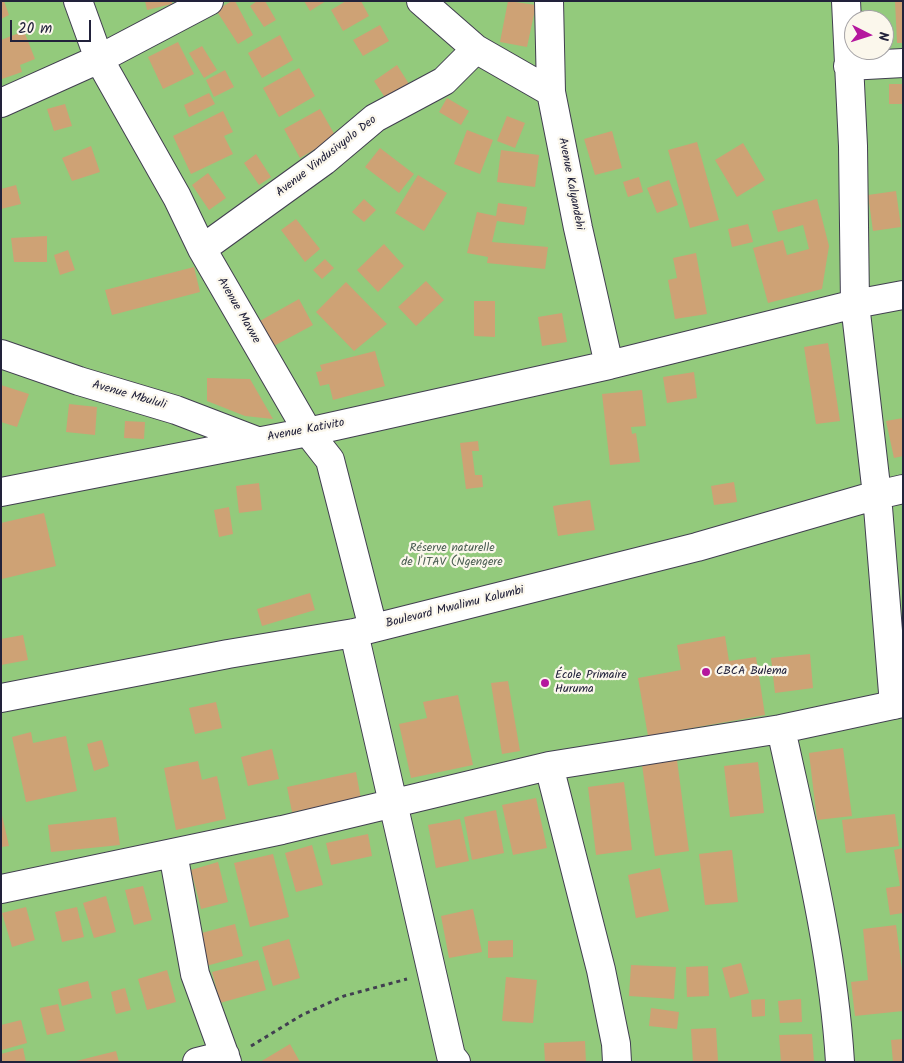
<!DOCTYPE html>
<meta charset="utf-8">
<style>
body{margin:0}
#map{position:relative;width:904px;height:1063px;overflow:hidden;background:#f2e3c7;font-family:Kalam,sans-serif}
canvas{display:block}
.frame{position:absolute;inset:0;border:2px solid #22223b;pointer-events:none}
.north{position:absolute;left:844px;top:10px;width:50px;height:50px;box-sizing:border-box;background:#fbf7ec;border:1px solid #a4a2a5;border-radius:50%;rotate:95deg;font-size:14px;font-weight:700;line-height:20px;text-align:center;color:#22223b}
.north::after{content:'';display:block;margin:auto;width:18px;height:22px;background:#b5179e;clip-path:polygon(50% 0,100% 100%,50% 72%,0 100%)}
.scale{position:absolute;left:10px;top:20px;width:81px;height:22px;box-sizing:border-box;border:2px solid #22223b;border-top:0;padding-left:6px;font-size:15px;line-height:18px;white-space:nowrap;color:#22223b;-webkit-text-stroke:4px #fbf7ec;paint-order:stroke}
</style>
<div id="map">
<canvas width="904" height="1063"></canvas>
<div class="frame"></div>
<div class="north">N</div>
<div class="scale">20 m</div>
</div>
<script>
const ctx = document.querySelector('canvas').getContext('2d');
ctx.lineJoin = 'round';
function paint(path, color) { ctx.fillStyle = color; ctx.fill(path, 'evenodd'); }
function stroke(path, color, width, dash) { ctx.strokeStyle = color; ctx.lineWidth = width; ctx.lineCap = dash ? 'butt' : 'round'; ctx.setLineDash(dash || []); ctx.stroke(path); }
function label(font, color, halo, rows, align = 'center') {
  ctx.font = font + ' Kalam,sans-serif'; ctx.lineWidth = 4.5; ctx.setLineDash([]); ctx.textBaseline = 'middle'; ctx.strokeStyle = halo; ctx.fillStyle = color; for (const [text, x, y, turn = 0] of rows) {
    ctx.save(); ctx.translate(x, y); ctx.rotate((+turn || 0) * Math.PI / 180); ctx.textAlign = isNaN(turn) ? turn : align; if (halo) ctx.strokeText(text, 0, 0); ctx.fillText(text, 0, 0); ctx.restore();
  }
}
const green = new Path2D(`
 M1,1H903V1062H1ZM854,20H884V50H854Z`);
const building = new Path2D(`
 M1,1H4L9,15L1,19Z
 M145,1H172V4L147,10Z
 M232,1H235L253,35L238,44L216,10Z
 M257,1H265L276,20L264,27L250,6Z
 M304,1H326L310,11Z
 M346,1H361L369,16L343,31L331,10Z
 M508,1L536,5L527,47L500,42Z
 M895,1H903V43H897Z
 M380,25L389,41L363,56L353,40Z
 M24,31L35,59L20,65L22,72L2,79L1,40Z
 M280,35L293,60L262,78L248,53Z
 M178,42L194,74L163,89L148,57Z
 M202,46L217,70L204,78L189,53Z
 M397,65L409,84L386,99L374,81Z
 M299,68L315,96L279,117L263,88Z
 M225,70L234,87L214,97L206,80Z
 M889,84H903V104H889Z
 M209,93L215,104L189,117L184,105Z
 M447,98L469,111L461,125L439,112Z
 M65,104L72,126L54,131L47,109Z
 M320,109L336,137L300,158L284,129Z
 M223,111L233,132L224,136L233,154L191,174L173,136Z
 M507,116L525,123L515,148L497,141Z
 M467,130L493,140L480,174L454,164Z
 M612,131L622,168L595,175L584,139Z
 M697,142L719,220L690,228L668,150Z
 M743,143L765,180L737,197L715,160Z
 M91,146L100,172L72,181L62,158Z
 M380,148L414,174L399,193L365,167Z
 M501,150L539,155L535,187L497,182Z
 M256,154L271,177L259,185L244,163Z
 M208,173L226,198L209,210L192,185Z
 M418,175L447,193L424,231L395,213Z
 M639,177L643,192L628,197L623,182Z
 M669,180L678,205L657,213L647,188Z
 M16,185L21,204L1,209V189Z
 M896,191L901,227L873,231L868,195Z
 M364,199L376,210L364,222L352,212Z
 M817,199L829,246L822,289L768,303L753,248L783,240L787,255L809,249L803,225L778,232L772,211Z
 M498,203L527,207L524,225L497,221L492,242L548,247L545,269L487,263L488,257L467,253L477,212L496,216Z
 M296,219L320,249L305,262L281,230Z
 M748,224L753,242L732,247L728,229Z
 M47,236V262H14L11,238Z
 M384,244L404,266L378,292L357,270Z
 M68,250L75,270L60,275L54,255Z
 M696,253L707,314L675,319L668,280L677,278L673,258Z
 M325,259L334,268L322,279L313,270Z
 M194,267L200,292L112,315L105,290Z
 M426,281L444,300L416,326L398,307Z
 M346,282L387,324L354,351L316,312Z
 M299,299L313,325L272,347L258,322Z
 M474,301H495V337L474,336Z
 M562,313L567,342L542,346L538,317Z
 M828,343L840,421L816,424L804,347Z
 M375,351L385,386L333,400L329,384L320,386L316,372L322,371L320,365Z
 M694,372L697,398L667,403L663,377Z
 M207,378L250,379L273,419L245,416L207,401Z
 M1,385L29,394L17,427L1,422Z
 M642,390L646,426L631,427L632,434L636,433L640,462L610,465L602,394Z
 M69,404L97,407L95,435L66,432Z
 M903,418V456L894,458L886,421Z
 M125,421L145,422L144,439L124,438Z
 M478,441L479,451H472L475,475H482L483,487L466,489L460,443Z
 M734,482L737,502L714,505L711,486Z
 M259,483L262,510L239,513L236,486Z
 M590,500L595,530L558,536L553,506Z
 M229,507L233,534L219,537L214,510Z
 M44,513L56,566L2,579L1,523Z
 M310,593L315,610L262,626L257,609Z
 M23,635L28,660L1,665V639Z
 M725,636L729,661L756,657L765,715L648,736L638,678L681,670L677,645Z
 M810,654L813,688L775,693L771,658Z
 M508,681L520,751L502,754L491,683Z
 M458,695L473,765L411,778L399,724L427,718L423,702Z
 M216,702L222,728L195,734L189,708Z
 M31,732L33,743L66,736L77,791L26,802L12,737Z
 M102,740L109,766L94,771L87,744Z
 M843,748L852,816L817,820L809,753Z
 M272,749L279,779L248,786L241,757Z
 M677,760L689,851L655,856L642,765Z
 M198,761L202,780L217,776L226,819L176,830L164,768Z
 M758,762L764,813L730,817L724,766Z
 M356,772L361,799L292,812L287,787Z
 M624,782L632,850L596,855L588,787Z
 M536,798L547,848L513,855L502,805Z
 M496,810L504,853L472,860L464,817Z
 M1,811L9,846L1,847Z
 M895,814L899,846L846,853L842,820Z
 M116,817L120,845L51,852L48,825Z
 M460,819L469,861L436,868L428,825Z
 M368,834L372,856L331,865L326,843Z
 M312,845L323,885L296,892L285,853Z
 M903,848V913L890,915L886,888L900,886L894,850Z
 M732,850L738,902L705,905L699,854Z
 M273,854L289,917L250,927L234,863Z
 M218,862L228,902L201,909L191,870Z
 M660,868L669,911L636,918L628,875Z
 M143,886L152,920L134,925L125,890Z
 M106,896L116,932L94,938L83,903Z
 M26,907L35,940L12,947L2,913Z
 M77,907L84,937L62,942L55,912Z
 M473,909L482,952L449,958L441,916Z
 M235,924L243,956L206,966L198,934Z
 M896,925L903,977V1011L855,1016L851,982L868,980L863,929Z
 M289,939L300,978L273,986L262,947Z
 M513,940V957L488,958V941Z
 M258,960L266,990L220,1003L212,972Z
 M741,963L749,993L730,998L722,968Z
 M631,965L676,967L674,999L629,996Z
 M708,966L709,996L687,997L686,967Z
 M167,970L176,1002L147,1010L138,979Z
 M506,977L537,980L533,1023L502,1021Z
 M88,981L92,998L62,1006L58,989Z
 M125,988L131,1010L116,1014L111,992Z
 M765,999V1016L752,1017L751,1000Z
 M801,999L802,1022L780,1023L778,1001Z
 M58,1004L65,1031L47,1035L40,1008Z
 M651,1008L679,1012L677,1029L649,1026Z
 M21,1020L27,1043L2,1050L1,1025Z
 M716,1028L718,1061L693,1062L691,1029Z
 M812,1034L814,1062H781L779,1035Z
 M903,1039V1062H893L891,1040Z
 M585,1041L586,1062H545L544,1043Z
 M290,1044L300,1062H260Z
 M23,1048L26,1062H1V1054Z
 M116,1051L119,1062H76V1061Z`);
const path = new Path2D(`
 M251,1046L302,1015L344,996L407,979`);
const minor = new Path2D(`
 M78,1L99,59L177,197L202,249L308,432L330,460L373,628
 M421,1L476,49L551,92
 M549,1L551,92L578,228L609,365
 M846,1L853,146L855,304L877,495L894,705
 M848,66L903,63
 M1,103L99,59L209,1
 M202,249L324,161L375,118L444,81L476,49
 M1,354L79,381L176,410L257,441
 M1,492L308,432L609,365L855,304L903,295
 M354,633L451,1056L456,1062
 M1,698L228,654L354,633L697,547L877,495L903,489
 M781,729C805,839 833,949 840,1062
 M549,766L601,970L616,1044L617,1062
 M173,853L195,974L227,1062
 M1,889L282,830L549,766L781,729L903,703
 M197,1062L225,1055`);
const markers = [
 [706,672,5,"#b5179e"],
 [545,683,5,"#b5179e"]
];
const streetNames = [
 ["Avenue Vindusivyolo Deo",327,157,-38],
 ["Avenue Kalyandehi",570,184,79],
 ["Avenue Mavwe",238,311,60],
 ["Avenue Mbululi",129,396,16],
 ["Avenue Kativito",306,431,-11],
 ["Boulevard Mwalimu Kalumbi",455,608,-14]
];
const parkNames = [
 ["Réserve naturelle",452,549],
 ["de l'ITAV (Ngengere",452,563]
];
const poiNames = [
 ["CBCA Bulema",716,672],
 ["École Primaire",555,676],
 ["Huruma",555,690]
];
paint(green, '#93ca7c');
paint(building, '#cea275');
stroke(minor, '#413f50', 30);
stroke(path, '#413f50', 3, [4, 4]);
stroke(minor, '#fff', 28);
for (const [x, y, r, color] of markers) { const dot = new Path2D(); dot.arc(x, y, r, 0, 2 * Math.PI); ctx.fillStyle = color; ctx.fill(dot); stroke(dot, '#fbf7ec', 2); }
label('12px', '#22223b', '#fbf7ec', streetNames);
label('12px', '#4a5d52', '#fbf7ec', parkNames);
label('12px', '#22223b', '#fbf7ec', poiNames, 'left');
</script>
